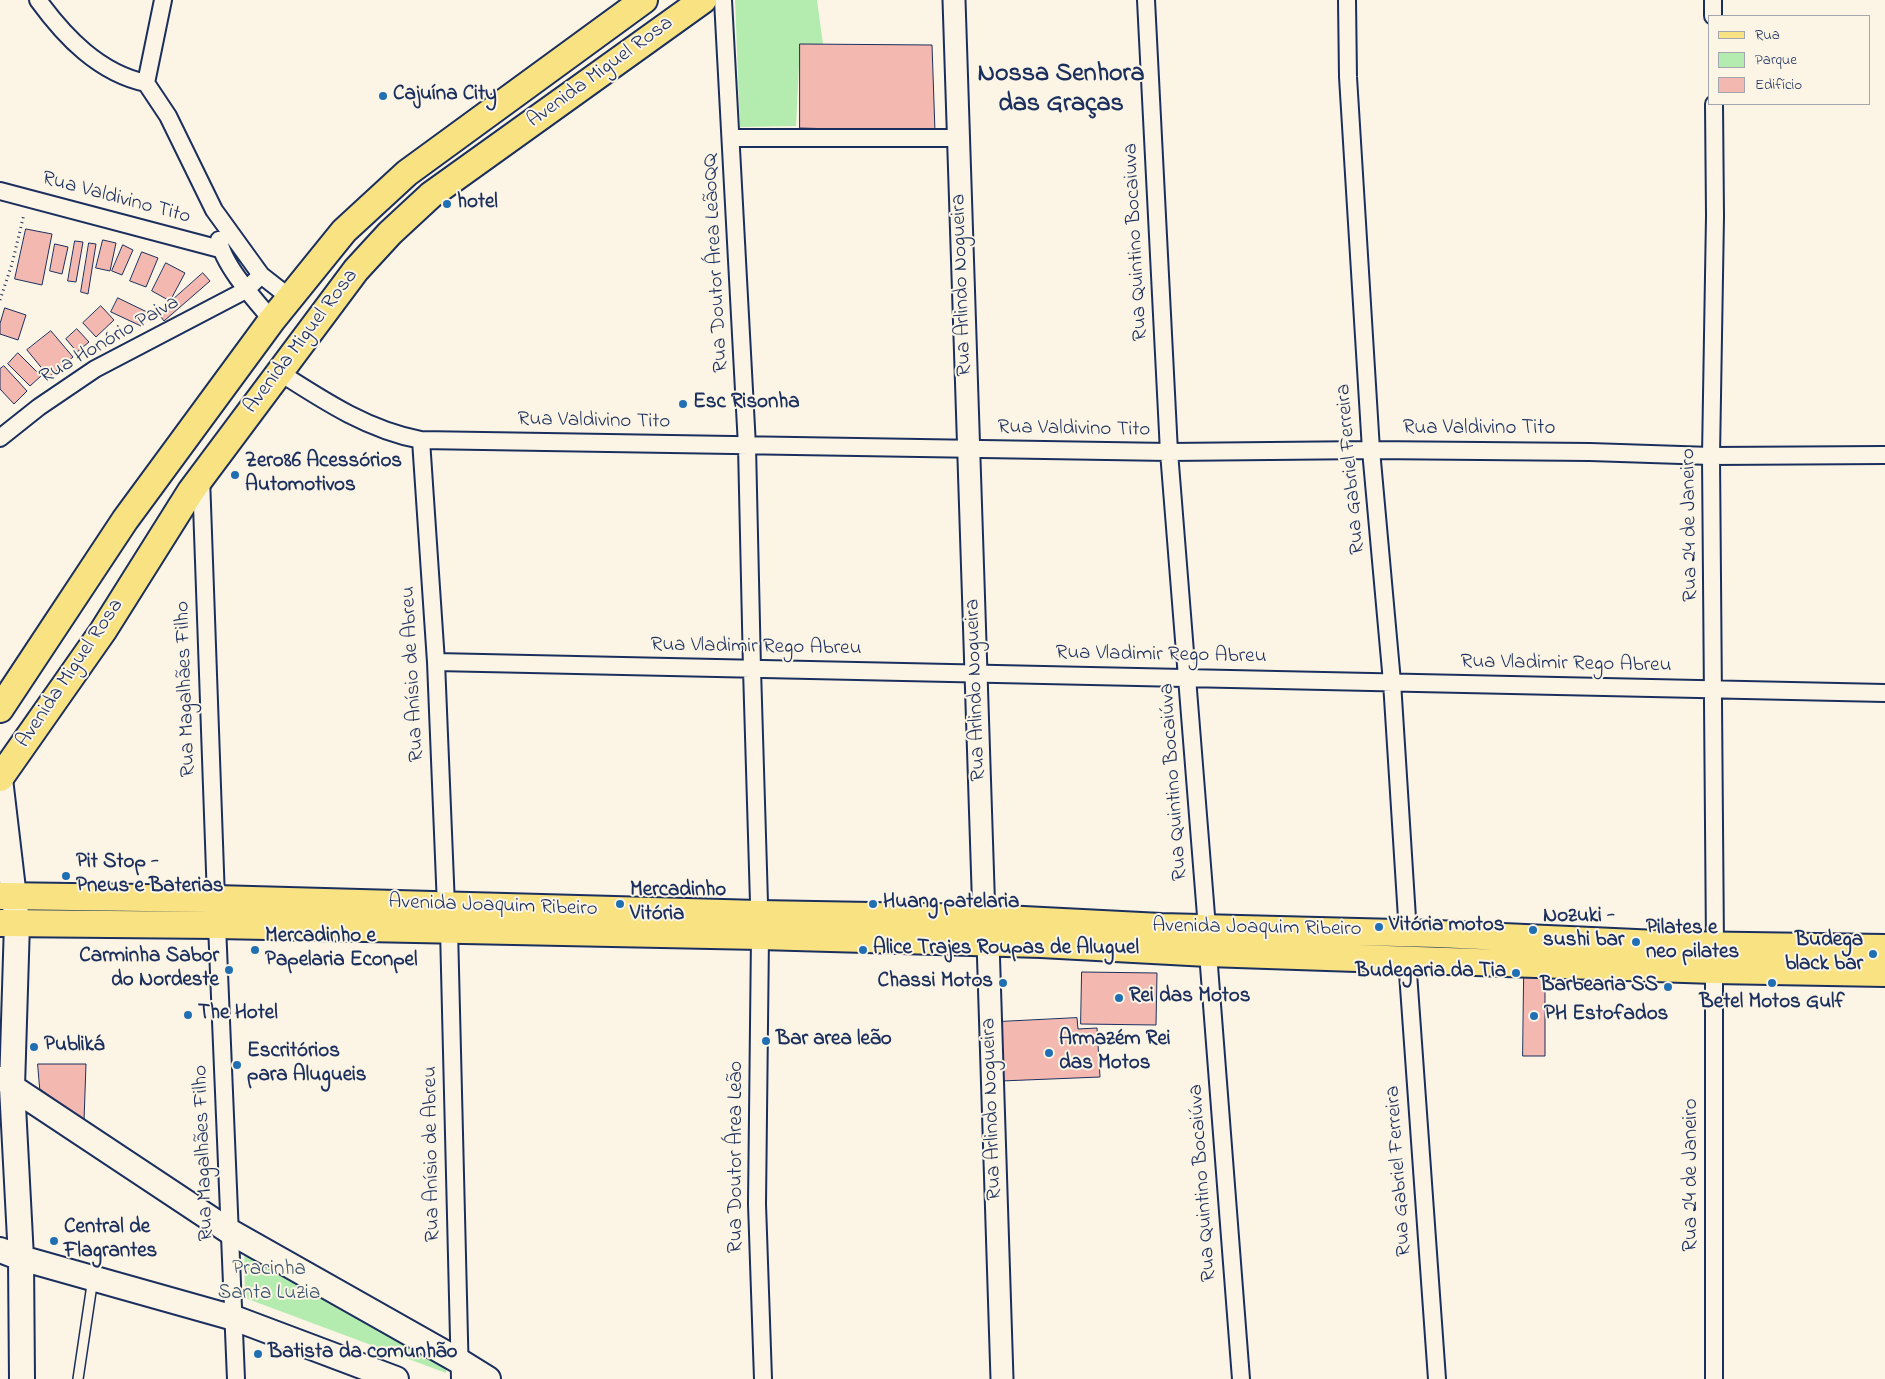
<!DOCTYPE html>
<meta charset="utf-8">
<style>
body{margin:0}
#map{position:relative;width:1885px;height:1379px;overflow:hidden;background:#fcf5e5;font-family:"Indie Flower",sans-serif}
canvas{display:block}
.legend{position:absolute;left:1708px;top:15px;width:162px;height:90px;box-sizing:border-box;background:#fcf5e5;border:1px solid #a2a6af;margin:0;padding:6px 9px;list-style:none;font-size:15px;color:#1b2f5e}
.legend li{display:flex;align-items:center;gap:10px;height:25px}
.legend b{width:25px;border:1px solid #a2a6af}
</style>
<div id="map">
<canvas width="1885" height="1379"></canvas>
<ul class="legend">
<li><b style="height:6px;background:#f8e281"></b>Rua</li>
<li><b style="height:14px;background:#b4ecb0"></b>Parque</li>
<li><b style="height:14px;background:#f3b8b0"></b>Edifício</li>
</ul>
</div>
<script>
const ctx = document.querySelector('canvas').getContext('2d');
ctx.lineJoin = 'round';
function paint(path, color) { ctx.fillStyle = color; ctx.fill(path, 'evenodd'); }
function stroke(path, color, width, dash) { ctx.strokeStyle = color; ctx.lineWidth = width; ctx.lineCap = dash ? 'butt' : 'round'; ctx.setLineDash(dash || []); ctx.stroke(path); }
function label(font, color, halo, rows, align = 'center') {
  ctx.font = font + ' "Indie Flower",sans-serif'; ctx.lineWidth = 4; ctx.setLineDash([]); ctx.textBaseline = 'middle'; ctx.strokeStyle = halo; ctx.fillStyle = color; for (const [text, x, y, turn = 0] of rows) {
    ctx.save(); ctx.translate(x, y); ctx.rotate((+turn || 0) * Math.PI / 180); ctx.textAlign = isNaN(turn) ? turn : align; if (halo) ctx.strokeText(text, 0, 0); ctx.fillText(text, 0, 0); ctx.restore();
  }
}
const green = new Path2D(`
 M735,0H817L823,44H800L796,126L740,127Z
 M244,1242L448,1363L446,1373L245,1298Z`);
const building = new Path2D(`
 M800,44L932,45L935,132L800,128Z
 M26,229L52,234L42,285L15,279Z
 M103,240L116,243L110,271L96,268Z
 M75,241L83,242L76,282L68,281Z
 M89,243L96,244L88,294L81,292Z
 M55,244L68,247L62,274L50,271Z
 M123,245L133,250L122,275L112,271Z
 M142,252L158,258L146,287L130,281Z
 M166,263L185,273L170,301L152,291Z
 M203,273L210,281L164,321L158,313Z
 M118,298L147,312L141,326L111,312Z
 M101,306L114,320L96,337L83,323Z
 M5,308L26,315L18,340L0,334V324Z
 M77,329L89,342L77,352L66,339Z
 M51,331L73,357L49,377L27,350Z
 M18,353L41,376L30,386L8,364Z
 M4,366L27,391L14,404L0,389V369Z
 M1082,972L1157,973L1156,1025L1081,1024Z
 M1524,977H1545V1056H1523Z
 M1077,1018L1078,1029L1097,1028L1100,1077L1001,1081L998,1022Z
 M38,1064H86L84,1121L40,1089Z`);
const path = new Path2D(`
 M0,300L12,264L24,214`);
const service = new Path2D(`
 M78,1379L93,1278`);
const minor = new Path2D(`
 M38,0C65,37 99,73 146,83L168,116L214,210L261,275L289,297
 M723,0L747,446L752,669L760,936L757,1204L763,1379
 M1146,0L1169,452L1207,928
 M1347,0L1348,77L1371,450L1392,682L1408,934
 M1713,0V16
 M146,83L163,0
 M1714,104L1715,216L1711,456L1715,946
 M732,138H958
 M0,191L220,249
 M219,240C223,265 255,300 272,320
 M279,372C324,401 368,430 421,440L1169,452L1371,450L1590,452L1711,456L1885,455
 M0,438L39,407L95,369L246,290L261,275
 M421,440L436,662L446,906
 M201,477L216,899
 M436,662L1885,693
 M217,925L236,1379
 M449,929L460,1379
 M1208,953L1241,1379
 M1407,959L1437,1379
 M1714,970V1379`);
const tertiary = new Path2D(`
 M954,0L984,918L988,942L1002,1379`);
const secondary = new Path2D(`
 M0,779L17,923L12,1087L21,1258L22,1379
 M5,1078L12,1087L229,1231L459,1361L488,1379
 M0,1250L21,1258L234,1318L396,1379`);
const primary = new Path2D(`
 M0,709L125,520L272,320L344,231L407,173L644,0
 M0,778L103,631L191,491L356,270L390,233L431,195L703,0
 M0,896L216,899L759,914L984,918L1161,927L1437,934L1680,945L1885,948
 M0,923L217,925L760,936L1041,944L1208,953L1714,970L1885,973`);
const markers = [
 [383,96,5,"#1f6fb2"],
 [447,204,5,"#1f6fb2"],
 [683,404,5,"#1f6fb2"],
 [235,475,5,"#1f6fb2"],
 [66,876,5,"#1f6fb2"],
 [620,904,5,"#1f6fb2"],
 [873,904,5,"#1f6fb2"],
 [1379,927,5,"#1f6fb2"],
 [1533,930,5,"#1f6fb2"],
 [1636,942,5,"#1f6fb2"],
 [255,950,5,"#1f6fb2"],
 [863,950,5,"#1f6fb2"],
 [1873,954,5,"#1f6fb2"],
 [229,970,5,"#1f6fb2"],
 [1516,973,5,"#1f6fb2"],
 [1003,983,5,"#1f6fb2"],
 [1772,983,5,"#1f6fb2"],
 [1668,987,5,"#1f6fb2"],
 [1119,998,5,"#1f6fb2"],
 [188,1015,5,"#1f6fb2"],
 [1534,1016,5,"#1f6fb2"],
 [766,1041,5,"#1f6fb2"],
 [34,1047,5,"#1f6fb2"],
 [1049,1053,5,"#1f6fb2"],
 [237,1065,5,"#1f6fb2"],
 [54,1241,5,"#1f6fb2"],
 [258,1354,5,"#1f6fb2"]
];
const streetNames = [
 ["Avenida Miguel Rosa",601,73,-36],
 ["Rua Valdivino Tito",116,199,15],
 ["Rua Quintino Bocaiuva",1137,242,-93],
 ["Rua Doutor Área LeãoQQ",717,263,-93],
 ["Rua Arlindo Nogueira",963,285,-92],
 ["Rua Honório Paiva",110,341,-30],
 ["Avenida Miguel Rosa",302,342,-53],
 ["Rua Valdivino Tito",594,422,1],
 ["Rua Valdivino Tito",1074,430,1],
 ["Rua Valdivino Tito",1479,430],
 ["Rua Gabriel Ferreira",1352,469,-95],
 ["Rua 24 de Janeiro",1691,525,-91],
 ["Rua Vladimir Rego Abreu",756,648,1],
 ["Rua Vladimir Rego Abreu",1161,656,1],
 ["Rua Vladimir Rego Abreu",1566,665,1],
 ["Avenida Miguel Rosa",71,674,-56],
 ["Rua Anísio de Abreu",414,674,-93],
 ["Rua Magalhães Filho",187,689,-92],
 ["Rua Arlindo Nogueira",977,690,-92],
 ["Rua Quintino Bocaiúva",1175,782,-94],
 ["Avenida Joaquim Ribeiro",493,907,2],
 ["Avenida Joaquim Ribeiro",1257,929,1],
 ["Rua Arlindo Nogueira",993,1109,-92],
 ["Rua Magalhães Filho",205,1153,-92],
 ["Rua Anísio de Abreu",433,1154,-91],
 ["Rua Doutor Área Leão",738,1157,-90],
 ["Rua Gabriel Ferreira",1400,1171,-94],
 ["Rua 24 de Janeiro",1693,1175,-90],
 ["Rua Quintino Bocaiúva",1204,1183,-94]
];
const poiNames = [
 ["Cajuína City",393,96],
 ["hotel",457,204],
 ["Esc Risonha",693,404],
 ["Zero86 Acessórios",245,463],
 ["Automotivos",245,487],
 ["Pit Stop -",76,864],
 ["Pneus e Baterias",76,888],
 ["Mercadinho",630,892],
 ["Vitória",630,916],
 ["Huang patelaria",883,904],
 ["Nozuki -",1543,918],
 ["sushi bar",1543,942],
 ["Vitória motos",1389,927],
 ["Pilates e",1646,930],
 ["neo pilates",1646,954],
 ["Mercadinho e",265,938],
 ["Papelaria Econpel",265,962],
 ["Budega",1863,942,"right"],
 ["black bar",1863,966,"right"],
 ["Alice Trajes Roupas de Aluguel",873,950],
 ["Carminha Sabor",219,958,"right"],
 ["do Nordeste",219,982,"right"],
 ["Budegaria da Tia",1506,973,"right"],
 ["Chassi Motos",993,983,"right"],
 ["Barbearia SS",1658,987,"right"],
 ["Rei das Motos",1129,998],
 ["Betel Motos Gulf",1772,1004,"center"],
 ["The Hotel",198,1015],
 ["PH Estofados",1544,1016],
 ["Bar area leão",776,1041],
 ["Armazém Rei",1059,1041],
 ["das Motos",1059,1065],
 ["Publiká",44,1047],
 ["Escritórios",247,1053],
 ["para Alugueis",247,1077],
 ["Central de",64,1229],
 ["Flagrantes",64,1253],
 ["Batista da comunhão",268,1354]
];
const parkNames = [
 ["Pracinha",269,1271],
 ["Santa Luzia",269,1295]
];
const districtNames = [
 ["Nossa Senhora",1061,76],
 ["das Graças",1061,106]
];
paint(green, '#b4ecb0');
paint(building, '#f3b8b0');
stroke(building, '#1b2f5e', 1);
stroke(service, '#1b2f5e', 12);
stroke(minor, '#1b2f5e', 20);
stroke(tertiary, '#1b2f5e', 25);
stroke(secondary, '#1b2f5e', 28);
stroke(primary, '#1b2f5e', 30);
stroke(path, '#1b2f5e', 3, [1, 4]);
stroke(service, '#fcf5e5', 9);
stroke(minor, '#fcf5e5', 16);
stroke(tertiary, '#fcf5e5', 21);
stroke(secondary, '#fcf5e5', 24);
stroke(primary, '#f8e281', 26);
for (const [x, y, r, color] of markers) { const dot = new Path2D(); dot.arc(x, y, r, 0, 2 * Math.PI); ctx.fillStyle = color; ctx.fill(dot); stroke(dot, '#fcf5e5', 2); }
label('21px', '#1b2f5e', '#fcf5e5', streetNames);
label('bold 21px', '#1b2f5e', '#fcf5e5', poiNames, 'left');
label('21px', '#3a556e', '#fcf5e5', parkNames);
label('bold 26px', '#1b2f5e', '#fcf5e5', districtNames);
</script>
